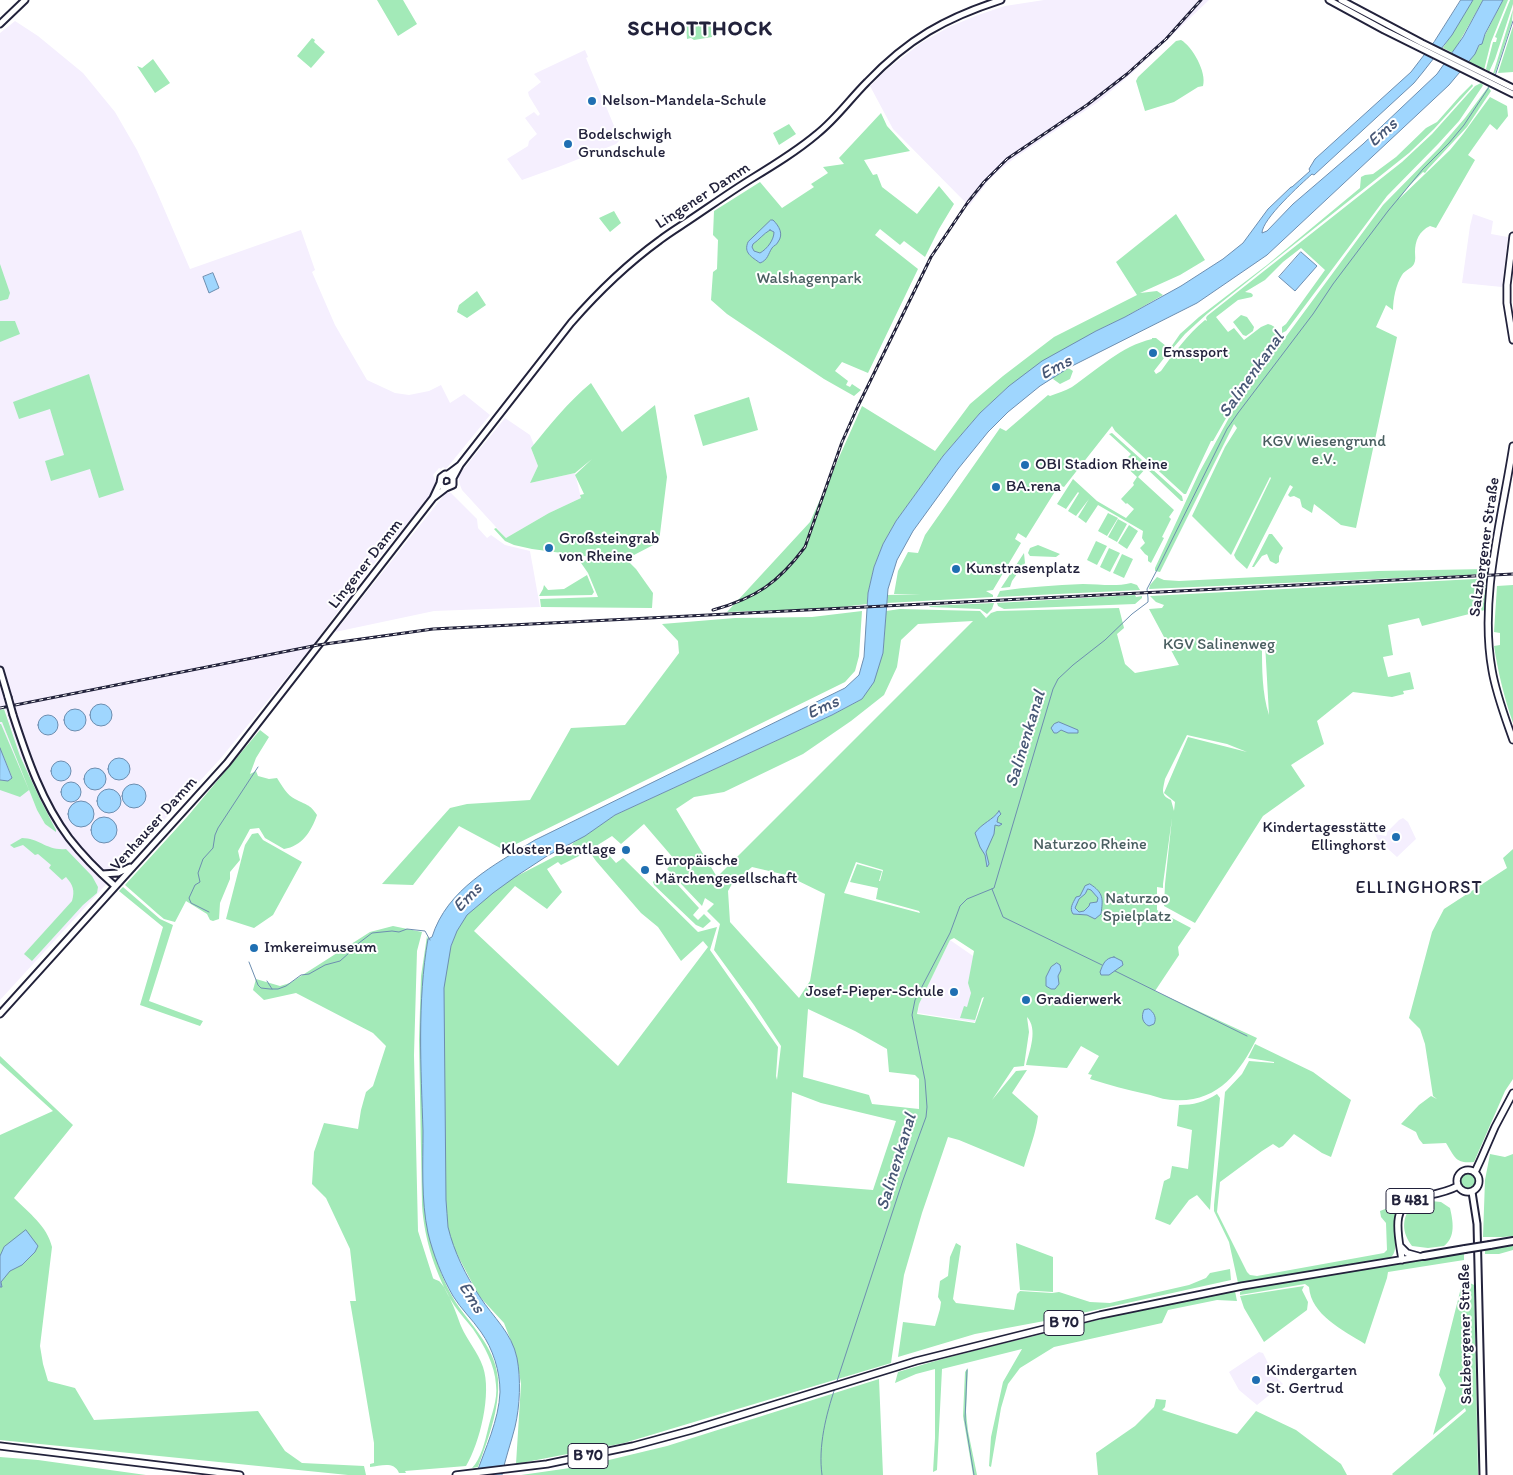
<!DOCTYPE html>
<meta charset="utf-8">
<style>
body{margin:0}
canvas{display:block;background:#fff}
</style>
<canvas width="1513" height="1475"></canvas>
<script>
const ctx = document.querySelector('canvas').getContext('2d');
ctx.lineJoin = 'round';
function paint(path, color) { ctx.fillStyle = color; ctx.fill(path, 'evenodd'); }
function stroke(path, color, width, dash) { ctx.strokeStyle = color; ctx.lineWidth = width; ctx.lineCap = dash ? 'butt' : 'round'; ctx.setLineDash(dash || []); ctx.stroke(path); }
function label(font, color, halo, rows, align = 'center') {
  ctx.font = font + ' Itim,sans-serif'; ctx.lineWidth = 4; ctx.setLineDash([]); ctx.textBaseline = 'middle'; ctx.strokeStyle = halo; ctx.fillStyle = color; for (const [text, x, y, turn = 0] of rows) {
    ctx.save(); ctx.translate(x, y); ctx.rotate((+turn || 0) * Math.PI / 180); ctx.textAlign = isNaN(turn) ? turn : align; if (halo) ctx.strokeText(text, 0, 0); ctx.fillText(text, 0, 0); ctx.restore();
  }
}
const built = new Path2D(`
 M1044,0H1209L1131,74L1098,102L1016,157L1002,168L989,180L969,206L893,129L870,86L885,71L921,43L949,27L978,15L1005,6Z
 M15,21L38,36L83,73L115,112L137,150L156,190L190,269L301,230L315,270L312,272L335,325L367,380L395,393L409,395L429,391L441,385L450,403L464,394L490,415L446,469L443,467L441,469L439,468L433,475L437,483L435,490L379,557L309,650L221,758L132,855L119,866L112,878L0,1000V722H2L37,810L45,824L56,830L40,799L20,756L5,709L0,710V33Z
 M585,50L588,57L586,58L619,138V141L616,144L561,166L522,180L507,159L528,146L529,141L537,134L525,118L534,112L538,116L540,114L529,96L528,92L541,82L534,74Z
 M1473,214L1493,221L1491,234L1508,237L1502,287L1462,283L1470,226Z
 M505,418L530,435L534,445L531,448L538,466L530,483L575,473L581,498L549,513L506,538L462,490L460,485L458,476Z
 M447,492L451,493L477,519L478,528L487,538L491,535L505,545L530,551L540,607L434,611L335,632L444,495Z
 M1403,818L1408,822L1416,839L1397,857L1378,840L1375,834L1386,836L1387,834V832L1399,820Z
 M950,940L989,967L975,1022L918,1013L919,1004Z
 M1259,1352L1263,1353L1274,1375L1283,1384L1257,1405L1239,1390L1229,1372Z`);
const green = new Path2D(`
 M377,0H403L417,24L398,36Z
 M1473,0H1483L1453,53L1443,48Z
 M1503,0H1508L1491,42L1484,70L1469,62L1481,43Z
 M1510,0H1513V4L1495,59L1489,72L1486,69L1493,42H1496L1497,38L1495,37Z
 M1513,9L1512,22L1496,71L1495,73L1493,74Z
 M710,21L712,37L694,40L691,38L687,39L686,23Z
 M1513,26V72L1498,73L1499,70Z
 M312,38L315,40L314,42L325,52L311,68L297,56Z
 M1181,40C1192,46 1207,72 1203,86L1198,87L1174,102L1145,111L1136,81L1138,77L1176,41Z
 M153,59L170,83L155,93L137,66L142,68Z
 M1481,83L1483,85L1482,87L1459,121L1438,144L1387,196L1286,331L1282,333V327L1286,324L1325,270L1301,248L1283,262L1265,280L1245,292L1251,293L1253,295L1252,297L1238,300L1216,317L1228,332L1234,328L1244,340L1261,327L1268,324C1277,326 1281,334 1278,343L1241,392L1213,441H1211L1186,494H1184L1115,431L1112,426L1064,487L1059,485L1026,538L1018,533L1015,539L1021,543L993,590L986,591L993,595V597L887,603L888,595L921,594H894L898,571L908,552L918,553L925,535L1000,428L1006,431L1048,395L1050,396C1057,393 1065,391 1072,387C1097,370 1121,346 1152,339V338H1156L1171,350L1170,352L1166,351L1168,353L1154,371L1156,374L1161,371C1174,353 1187,335 1205,320L1207,321L1206,318L1207,316L1402,162L1432,134L1475,86Z
 M1472,84L1473,86L1434,129L1409,153L1208,313L1185,334L1173,348L1171,347L1180,334L1199,317L1267,265L1360,188L1361,177L1365,175L1373,174L1396,157L1426,128L1437,122L1460,96Z
 M1488,87L1491,91L1467,127L1428,169L1425,173L1423,172L1408,187L1399,199L1450,150L1463,134L1490,97L1507,106L1508,116L1497,130L1490,124L1468,155L1475,160L1436,228L1430,226C1419,231 1415,241 1415,252C1415,256 1416,260 1414,264C1411,269 1405,270 1402,275C1396,284 1393,299 1393,310L1386,305L1376,327L1397,337L1356,528L1341,525L1314,504L1312,513L1302,507L1300,499L1294,496L1290,497L1288,495L1293,487L1290,485L1247,569L1236,559L1234,555L1271,478L1270,477L1231,555L1192,516L1225,447L1237,428L1234,424L1160,572L1155,571V568L1199,473L1237,403L1383,205L1439,148L1465,118Z
 M881,113L887,126L910,151L864,160L873,175L877,174L882,187L917,214L939,186L954,204L939,229L925,257L904,241L900,245L880,229L875,235L918,269L868,373L842,362L835,371L848,381L846,385L850,387L852,384L861,390L854,396L824,379L727,314L711,300L713,272L717,269L718,240L713,235L714,211L760,182L782,208L814,187L811,184L828,173L823,167L844,164L839,158Z
 M789,124L796,134L779,145L773,133Z
 M614,211L621,223L610,232L599,218Z
 M1176,214L1205,260L1180,275L1140,293L1157,291L1163,295L1125,317L1096,331L1009,386L980,413L943,456L896,521L883,544L874,567L868,593L867,604L834,608L727,612L810,522L862,406L935,451L970,404L1003,376L1054,337L1137,295L1116,262Z
 M0,264L10,293L8,299L0,301Z
 M477,291L486,305L467,318L457,312L459,305Z
 M1241,315L1247,317L1254,327L1253,331L1246,336L1243,335L1233,322Z
 M0,321H15L20,334L0,342Z
 M1067,367L1073,371L1070,379L1060,384L1053,379L1055,375Z
 M89,374L124,490L99,498L90,469L51,481L45,461L64,455L50,409L19,419L13,402Z
 M591,383L622,432L655,405L667,477L659,542L634,555L606,554L607,557L599,558L532,549L514,545L505,541L494,529L496,528L506,538L549,513L581,498L580,495L584,494L575,475L592,459L575,473L530,483L538,466L531,448C550,425 568,402 591,383Z
 M749,397L758,430L703,446L694,415Z
 M1112,433L1182,496L1183,501H1181L1146,468L1138,477L1174,510L1169,517L1171,519L1162,537L1164,538L1151,563L1148,561V556L1145,554L1140,548L1145,543L1142,538L1143,531L1098,505L1086,523L1078,517L1089,499L1076,516L1068,511L1079,493L1078,492L1066,509L1057,504L1073,479L1097,501L1126,518L1134,509L1127,503L1126,504L1121,499L1134,485L1133,483L1137,477L1122,463L1131,454L1109,434Z
 M1108,513L1118,518L1107,536L1098,531Z
 M1118,519L1127,524L1117,542L1108,537Z
 M1129,525L1138,531L1127,549L1118,543Z
 M1269,534H1272L1283,548L1279,556V562L1276,564L1270,561L1267,554L1262,556L1254,567H1252Z
 M1096,541L1107,546L1097,565L1087,560Z
 M1038,545L1060,554L1056,557L1030,556L1028,553L1030,548Z
 M1109,548L1120,553L1110,572L1100,567Z
 M1024,553L1025,563L1012,581L1010,587L1001,588Z
 M1122,554L1133,559L1124,578L1113,573Z
 M579,560L629,562L636,569L653,593L652,608L541,607L540,599L598,597L588,573Z
 M1487,569L1488,574L1149,589L1150,585L1157,577L1164,580L1179,581L1378,571Z
 M587,575L594,592L592,595L539,596L543,589L544,585L548,590L564,589Z
 M1487,577L1482,585H1488L1485,610L1422,626L1419,618L1388,625L1393,655L1383,657L1388,677L1410,672L1414,689L1403,691L1404,694L1392,697L1353,692L1317,721L1324,744L1291,765L1305,786L1263,816L1195,923L1164,906L1165,884L1172,818L1163,884V888L1157,887V910L1191,928L1178,947L1179,955L1155,991L1257,1038C1239,1074 1217,1103 1173,1100C1164,1100 1155,1096 1146,1094C1127,1090 1109,1085 1090,1079L1092,1075L1088,1074L1099,1056L1081,1046L1067,1068L1026,1065C1030,1050 1038,1029 1027,1017L1029,1032L1024,1066L1014,1067L992,1100L1016,1071L1027,1070L1012,1093L1038,1116C1036,1133 1029,1150 1024,1167L959,1140L948,1137L922,1213L904,1275L891,1363L624,1443L516,1464L521,1384L516,1354L504,1323L479,1296L450,1241L439,1167L441,997L446,960L457,930L466,913L512,876H517L571,848L573,843L615,815L832,715L862,699L883,653L886,611L900,609L980,611L986,618L991,613L997,611L1119,608L1124,628L1117,634L1125,664L1135,673L1179,665L1149,609L1162,608L1164,605L1156,602L1150,596L1475,579ZM973,621L717,877L676,809L694,797L724,792L803,754L851,721L884,695L897,667L901,640L918,624ZM1265,643L1269,715C1262,693 1262,669 1262,645ZM1187,735L1227,744L1247,752L1188,737L1164,793L1175,802L1174,811L1171,800C1160,795 1163,790 1165,779ZM644,824L675,860L667,869L702,906L705,898L714,904L707,911L720,924L714,950L754,1005L781,1046L777,1080L776,1076L778,1047L710,950L717,927L698,932L623,858L616,863L608,854L601,857L593,848L612,836L621,844ZM589,851L596,861L641,913L658,927L681,961L703,941L708,947L618,1066L474,931L515,886L547,909L562,892L547,869L558,862L561,865ZM856,862L883,870L880,881H879L882,871L857,864L850,882L878,888L876,899L919,911L920,913L844,893ZM752,867L786,875L825,894L810,981L799,998L730,922L728,891L732,884ZM954,938L974,951L968,983L971,993L967,1007L964,1006L960,1018L975,1020L982,998L984,997L975,1023L917,1014L919,1004L950,940ZM808,1009L855,1031L887,1049L889,1072L915,1075L919,1079V1109L872,1104L869,1095L803,1077ZM792,1092L821,1103L896,1121L873,1190L787,1183Z
 M1131,583L1137,585L1140,590L997,597L1000,591C1028,587 1055,585 1083,584C1099,584 1115,587 1131,583Z
 M1513,585V723C1504,697 1498,672 1494,646L1500,645V633L1494,632L1497,586Z
 M1135,595L1136,597L1142,596V598L1135,604L1004,609L998,606L997,603Z
 M994,603L992,609L987,614L980,609L930,607L929,606Z
 M862,611L859,656L855,671L845,682L504,850L459,826L413,885L382,884L450,808L467,804L530,800L571,728L625,725L679,653L678,641L662,624L735,618L812,617Z
 M4,709L20,756L40,799L56,830V832L45,824L37,810L2,722H0V710Z
 M0,724H1L29,790L20,797L0,790V780L8,781L12,777L0,748Z
 M260,730L269,737L256,758L250,774L256,771L258,776L269,779L277,778C282,786 287,795 295,799C306,805 310,804 317,815C311,832 302,846 284,849L265,838L259,828L250,829L238,851L240,860L230,872V879L220,903L219,919L213,921L210,920L207,914L186,901L175,922L164,919L158,914L125,885L187,817Z
 M258,833L263,840L302,862L273,915L254,928L226,919L245,845L252,834Z
 M22,838C39,838 47,851 66,849L92,876L98,887L97,893L83,905L32,961L24,954L72,901C75,890 73,885 66,877L62,880L49,868L51,865L38,854L35,855L23,845L14,848L10,845Z
 M1513,849V1079L1505,1091L1474,1162C1455,1164 1455,1157 1446,1143L1423,1144L1419,1139L1416,1132L1401,1124L1419,1105L1431,1096L1437,1099L1433,1096L1425,1044L1420,1029L1409,1018L1432,932L1444,909L1507,868L1503,858Z
 M666,872L699,908L693,915L698,920L704,914L711,921L703,928L696,925L654,885L653,882L663,873Z
 M123,887L160,919L173,925L149,1001L203,1021L200,1026L140,1005L163,927L119,891Z
 M393,926L422,932L417,951L414,1055L418,1231L433,1278C433,1279 440,1281 440,1282C448,1290 457,1315 461,1326C467,1340 478,1352 483,1367C492,1393 480,1443 466,1466L405,1471L406,1473H399C394,1461 381,1466 370,1467V1464L374,1463V1443L350,1301H356L350,1249L326,1198L312,1184L314,1152L324,1123L358,1129L361,1110L366,1092L373,1086L386,1046L373,1033L296,993L264,1000L253,990L256,979L280,986L290,983L370,932Z
 M427,936L428,939L425,958L422,998L426,1221C432,1247 439,1273 452,1296C468,1324 495,1344 498,1379C500,1409 488,1439 478,1467L472,1468C481,1459 485,1441 488,1429C491,1416 498,1399 496,1385C495,1365 484,1345 473,1329C467,1321 460,1314 454,1305C436,1276 424,1239 422,1205L419,1040L421,976Z
 M1255,1044L1313,1072L1351,1100L1331,1157L1322,1153L1294,1134L1283,1146L1279,1148L1273,1144L1262,1151L1220,1182L1217,1212L1247,1272L1250,1275L1257,1276L1384,1253L1387,1250L1386,1223L1381,1217L1380,1211L1393,1206L1408,1196L1421,1190L1422,1193C1411,1197 1403,1202 1397,1212C1389,1227 1404,1252 1387,1260L1238,1283L1229,1242L1214,1211V1205L1225,1092L1242,1074L1249,1061L1274,1063V1062L1248,1058Z
 M0,1056L73,1125L14,1198C29,1213 47,1226 52,1247L40,1346L43,1364L48,1381L75,1388L94,1420L258,1411L285,1451L302,1463L364,1466L366,1475H348L0,1440V1135L53,1111L0,1063Z
 M1217,1094L1220,1098L1210,1210L1197,1195L1189,1200L1170,1225L1155,1219L1164,1181L1170,1178L1172,1166L1188,1169L1192,1130L1177,1126L1179,1105C1193,1105 1205,1102 1217,1094Z
 M1490,1154L1505,1157L1513,1154V1236L1503,1237H1483L1485,1180Z
 M1459 1181a9 9 0 1 1 18 0a9 9 0 1 1-18 0Z
 M1431,1201L1441,1202L1450,1208C1453,1221 1456,1237 1444,1246L1428,1248L1412,1246C1402,1233 1401,1219 1412,1205Z
 M956,1243L961,1246L953,1299L956,1303L1014,1310L1017,1294L1020,1291L1052,1293L1059,1292L1090,1302L1110,1303L1189,1285L1206,1278L1210,1273L1230,1269L1231,1280L1055,1319L975,1334L898,1357L903,1322L935,1326L940,1309L941,1302L938,1297L940,1281L948,1276L950,1257Z
 M1016,1243L1053,1257V1292L1020,1290Z
 M1513,1244V1250L1499,1254H1485V1249Z
 M1464,1253V1260L1388,1272L1387,1278L1365,1344C1343,1330 1311,1315 1309,1287L1305,1284L1240,1295V1292L1249,1288Z
 M1470,1267V1283L1474,1285L1478,1475H1393L1392,1474L1466,1411L1465,1408L1433,1435L1446,1388L1439,1375L1466,1268Z
 M1304,1286L1302,1290L1308,1302L1307,1310L1264,1342L1244,1308L1240,1296Z
 M1235,1291L1237,1301L1217,1300L1168,1310L1162,1323L1054,1347L1020,1368L1008,1384L1001,1408L991,1467L989,1466L991,1437L1003,1382L1022,1349L942,1369L937,1470L933,1472L935,1438V1369L916,1374L895,1383L898,1372C943,1358 989,1347 1034,1336C1101,1319 1167,1302 1235,1291Z
 M968,1368L966,1412L968,1431L977,1475H973L963,1416L965,1372Z
 M879,1379L883,1475H521L584,1466L667,1446Z
 M1156,1399L1166,1400L1165,1407L1162,1410L1237,1434L1256,1411L1296,1430L1341,1464L1347,1475H1098L1096,1453L1135,1426L1154,1407Z
 M0,1457L38,1460L146,1475H0Z`);
const water = new Path2D(`
 M1461,0H1473L1452,35L1423,72L1414,83L1314,175L1312,174C1301,184 1262,219 1262,233L1267,231L1293,204L1363,144L1437,74L1463,37L1483,0H1503L1485,34L1482,44L1479,45L1475,54L1449,85L1267,255L1197,303L1070,367L1040,386L1008,412L988,432L958,469L913,531L897,560L888,589L883,653L874,682L862,699L832,715L615,815L585,836L547,856L515,877L493,893L467,915L457,931L451,946L444,988L446,1200C447,1209 447,1218 448,1227C454,1252 466,1276 480,1297C493,1317 512,1333 517,1358C521,1379 520,1406 515,1427C511,1443 505,1459 502,1475H476C485,1449 499,1420 500,1392C500,1371 493,1349 481,1332C472,1319 461,1309 453,1296C442,1277 433,1254 428,1233C421,1200 423,1164 423,1131C421,1068 417,1002 428,939L432,937C447,889 494,865 535,840L845,688L859,675L864,657L868,593L874,567L883,544L896,521L943,456L980,413L1009,386L1042,361L1096,331L1125,317L1181,286L1223,259L1243,243L1268,209L1291,187H1292L1310,171L1309,169L1315,159L1411,72L1434,42Z
 M771,220H773C779,226 784,234 778,242C777,245 774,245 772,248C768,254 768,260 760,263C752,257 743,253 748,242ZM770,230L774,232C774,240 767,249 760,253L754,251L752,247L753,244C759,240 763,234 770,230Z
 M1301,252L1317,266L1295,291L1279,277Z
 M213,273L219,288L209,293L203,277Z
 M90 715a11 11 0 1 1 22 0a11 11 0 1 1-22 0Z
 M64 720a11 11 0 1 1 22 0a11 11 0 1 1-22 0Z
 M38 725a10 10 0 1 1 20 0a10 10 0 1 1-20 0Z
 M1059,722L1078,730V733H1068L1061,730L1057,733H1054L1051,728L1054,724Z
 M0,748L12,778L8,781L0,780Z
 M108 769a11 11 0 1 1 22 0a11 11 0 1 1-22 0Z
 M51 771a10 10 0 1 1 20 0a10 10 0 1 1-20 0Z
 M84 779a11 11 0 1 1 22 0a11 11 0 1 1-22 0Z
 M61 792a10 10 0 1 1 20 0a10 10 0 1 1-20 0Z
 M122 796a12 12 0 1 1 24 0a12 12 0 1 1-24 0Z
 M97 801a12 12 0 1 1 24 0a12 12 0 1 1-24 0Z
 M68 814a13 13 0 1 1 26 0a13 13 0 1 1-26 0Z
 M999,811L1001,814L998,817L997,822L1002,824L999,826L995,825L994,834L986,852L989,864L987,867L985,855L980,847L975,833C982,823 993,820 999,811Z
 M91 830a13 13 0 1 1 26 0a13 13 0 1 1-26 0Z
 M1090,884C1104,893 1103,899 1101,914L1095,919L1087,915L1073,914C1069,908 1073,903 1076,897L1080,896L1085,886ZM1088,889L1091,890L1098,898L1097,902L1090,903L1089,906L1084,911L1079,912L1075,908L1079,899L1085,894Z
 M1114,957L1122,961L1123,965L1109,975H1101L1100,972C1103,964 1105,958 1114,957Z
 M1057,963L1060,965L1061,970L1058,976L1059,984L1055,989H1051L1046,986V977L1051,967Z
 M1149,1009C1154,1012 1157,1018 1154,1024L1149,1026C1142,1023 1141,1016 1144,1010Z
 M26,1230L38,1246L35,1252L22,1265L10,1271L1,1282L2,1287H0V1256L4,1247Z`);
const stream = new Path2D(`
 M1495,76L1513,21
 M992,889L1003,917L1102,965
 M209,912L191,903L189,898L195,885L200,882L198,873L203,859L213,848L215,835L218,828L258,767
 M249,962L258,985L261,988L270,989H278L286,986L301,975L309,974L325,965L340,961L349,953L355,946L372,933L392,931L399,932L407,929L425,931L430,940
 M1115,971L1247,1036
 M267,981L272,989
 M967,1370L965,1420L974,1475
 M836,1384L903,1180L926,1117L927,1107L925,1080L912,1015L915,1000L950,933L960,906L967,899L994,888L1053,689L1058,679L1073,665L1105,640L1132,614L1148,602V598L1147,589L1157,570L1227,429L1238,413L1313,314L1333,284L1388,211L1423,169L1449,143L1464,125L1491,84
 M822,1475C818,1446 826,1415 835,1388`);
const secondary = new Path2D(`
 M1329,0L1384,30L1513,94
 M1341,0L1422,43L1513,88
 M0,24L25,0
 M448,474L460,465
 M453,478L450,475L445,474L441,477L440,483L442,487L446,488L453,485V478L460,465L571,323C598,292 627,264 660,240C669,233 679,227 688,221C709,207 730,192 751,179C774,165 797,151 817,134C836,119 850,99 867,82C908,39 945,18 1001,0
 M433,498L446,488
 M0,670L8,697
 M13,715C27,758 42,802 69,838C83,856 99,872 115,886
 M102,874L118,873L130,867
 M0,1014L227,763L433,498L440,483
 M1472,1192L1477,1224L1483,1475`);
const primary = new Path2D(`
 M1513,236L1507,285V303L1513,340
 M1513,446C1502,518 1479,597 1492,670C1496,694 1505,717 1513,740
 M1457 1181a11 11 0 1 1 22 0a11 11 0 1 1-22 0Z
 M1475,1172L1481,1159L1495,1127L1513,1093
 M1400,1246L1407,1253L1418,1256
 M1402,1260C1399,1237 1388,1204 1420,1197C1434,1194 1445,1193 1458,1186
 M0,1446L240,1475
 M456,1475L547,1464L633,1446L692,1430L916,1361L1100,1315L1242,1286L1424,1256`);
const highway = new Path2D(`
 M1490,1245L1513,1241
 M1424,1256L1465,1249`);
const rail = new Path2D(`
 M713,610C756,598 778,583 805,547L842,442L858,406L931,257L968,202L984,182L1007,159L1087,105L1127,74L1166,39L1201,0
 M0,708L318,645L433,629L1513,574`);
const secondaryBridge = new Path2D(`
 M8,697L13,715`);
const highwayBridge = new Path2D(`
 M1465,1249L1490,1245`);
const markers = [
 [592,101,5,"#1f6fb2"],
 [568,144,5,"#1f6fb2"],
 [1153,353,5,"#1f6fb2"],
 [1025,465,5,"#1f6fb2"],
 [996,487,5,"#1f6fb2"],
 [549,548,5,"#1f6fb2"],
 [956,569,5,"#1f6fb2"],
 [1396,837,5,"#1f6fb2"],
 [626,850,5,"#1f6fb2"],
 [645,870,5,"#1f6fb2"],
 [254,948,5,"#1f6fb2"],
 [954,992,5,"#1f6fb2"],
 [1026,1000,5,"#1f6fb2"],
 [1256,1380,5,"#1f6fb2"]
];
const shields = [
 [1410,1201,48],
 [1064,1323,40],
 [588,1456,40]
];
const shieldNames = [
 ["B 481",1410,1201],
 ["B 70",1064,1323],
 ["B 70",588,1456]
];
const poiNames = [
 ["Nelson-Mandela-Schule",602,101],
 ["Bodelschwigh",578,135],
 ["Grundschule",578,153],
 ["Emssport",1163,353],
 ["OBI Stadion Rheine",1035,465],
 ["BA.rena",1006,487],
 ["Großsteingrab",559,539],
 ["von Rheine",559,557],
 ["Kunstrasenplatz",966,569],
 ["Kindertagesstätte",1386,828,"right"],
 ["Ellinghorst",1386,846,"right"],
 ["Kloster Bentlage",616,850,"right"],
 ["Europäische",655,861],
 ["Märchengesellschaft",655,879],
 ["Imkereimuseum",264,948],
 ["Josef-Pieper-Schule",944,992,"right"],
 ["Gradierwerk",1036,1000],
 ["Kindergarten",1266,1371],
 ["St. Gertrud",1266,1389]
];
const streetNames = [
 ["Lingener Damm",703,196,-33],
 ["Salzbergener Straße",1485,547,-82],
 ["Lingener Damm",366,564,-52],
 ["Venhauser Damm",154,824,-48],
 ["Salzbergener Straße",1466,1334,-91]
];
const parkNames = [
 ["Walshagenpark",809,279],
 ["KGV Wiesengrund",1324,442],
 ["e.V.",1324,460],
 ["KGV Salinenweg",1219,645],
 ["Naturzoo Rheine",1090,845],
 ["Naturzoo",1137,899],
 ["Spielplatz",1137,917]
];
const waterNames = [
 ["Ems",1383,133,-42],
 ["Ems",1056,368,-28],
 ["Salinenkanal",1252,375,-55],
 ["Ems",823,708,-25],
 ["Salinenkanal",1026,739,-73],
 ["Ems",468,898,-46],
 ["Salinenkanal",897,1162,-73],
 ["Ems",471,1298,58]
];
const neighbourhoodNames = [
 ["ELLINGHORST",1419,888]
];
const districtNames = [
 ["SCHOTTHOCK",700,30]
];
paint(built, '#f5effe');
paint(green, '#a3eab8');
paint(water, '#9fd6fe');
stroke(water, '#6d8eb0', 1);
stroke(stream, '#6d8eb0', 1);
stroke(secondary, '#22223b', 9);
stroke(primary, '#22223b', 9);
stroke(highway, '#22223b', 10);
stroke(secondary, '#fff', 5);
stroke(primary, '#fff', 5.5);
stroke(highway, '#fff', 6);
stroke(rail, '#22223b', 3);
stroke(rail, '#fff', 1, [4]);
stroke(secondaryBridge, '#22223b', 9, []);
stroke(highwayBridge, '#22223b', 10, []);
stroke(secondaryBridge, '#fff', 5);
stroke(highwayBridge, '#fff', 6);
for (const [x, y, r, color] of markers) { const dot = new Path2D(); dot.arc(x, y, r, 0, 2 * Math.PI); ctx.fillStyle = color; ctx.fill(dot); stroke(dot, '#fff', 2); }
for (const [x, y, w] of shields) { const box = new Path2D(); box.roundRect(x - w / 2, y - 12.5, w, 25, 4); ctx.fillStyle = '#fff'; ctx.fill(box); stroke(box, '#22223b', 1); }
label('bold 15px', '#22223b', null, shieldNames);
label('16px', '#22223b', '#fff', poiNames, 'left');
label('16px', '#22223b', '#fff', streetNames);
label('16px', '#495e60', '#fff', parkNames);
label('italic 18px', '#485876', '#fff', waterNames);
ctx.letterSpacing = '1px';
label('18px', '#22223b', '#fff', neighbourhoodNames);
ctx.letterSpacing = '0px';
ctx.letterSpacing = '1px';
label('bold 21px', '#22223b', '#fff', districtNames);
ctx.letterSpacing = '0px';
</script>
